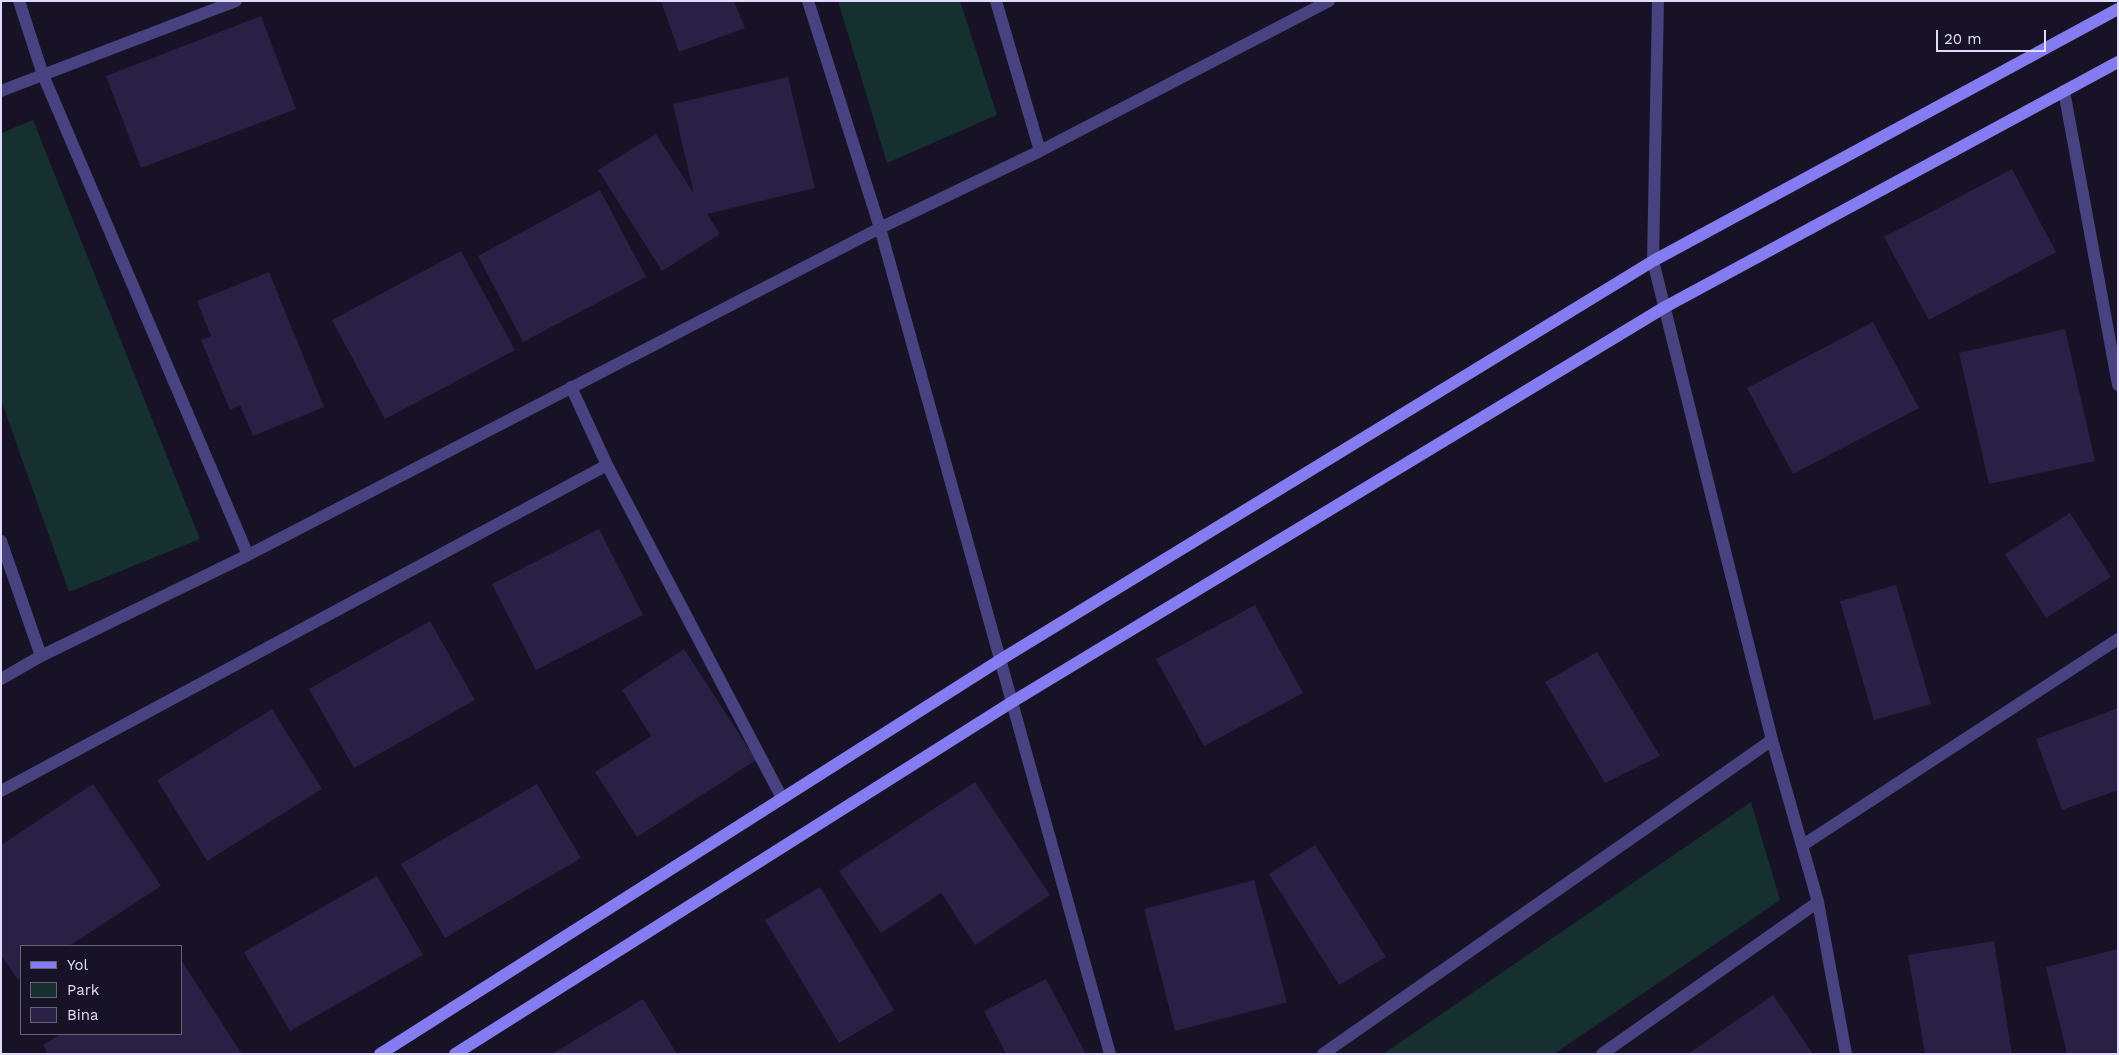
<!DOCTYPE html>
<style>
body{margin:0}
#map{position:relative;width:2119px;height:1055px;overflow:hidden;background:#171226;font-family:"Work Sans",sans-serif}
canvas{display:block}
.frame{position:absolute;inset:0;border:2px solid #e0dbfb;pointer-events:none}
.legend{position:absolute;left:20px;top:945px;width:162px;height:90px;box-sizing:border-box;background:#171226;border:1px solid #67627b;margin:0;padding:6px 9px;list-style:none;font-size:15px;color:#e0dbfb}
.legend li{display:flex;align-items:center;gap:10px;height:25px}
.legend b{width:25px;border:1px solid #67627b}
.scale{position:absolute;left:1936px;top:30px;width:110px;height:22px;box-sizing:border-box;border:2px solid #e0dbfb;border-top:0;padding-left:6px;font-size:15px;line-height:18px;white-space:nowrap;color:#e0dbfb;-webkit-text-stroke:4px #171226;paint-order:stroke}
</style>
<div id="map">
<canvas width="2119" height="1055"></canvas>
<div class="frame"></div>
<ul class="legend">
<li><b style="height:6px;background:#857cf1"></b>Yol</li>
<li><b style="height:14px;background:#162f2f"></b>Park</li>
<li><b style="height:14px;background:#292045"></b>Bina</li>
</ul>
<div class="scale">20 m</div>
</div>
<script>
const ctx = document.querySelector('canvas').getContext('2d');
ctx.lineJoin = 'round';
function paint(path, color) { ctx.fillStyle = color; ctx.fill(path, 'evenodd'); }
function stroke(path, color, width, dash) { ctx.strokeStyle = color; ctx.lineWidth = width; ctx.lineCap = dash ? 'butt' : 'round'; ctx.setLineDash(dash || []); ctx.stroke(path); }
const green = new Path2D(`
 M838,1H960L997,115L887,163Z
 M33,120L200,539L69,592L1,400V133Z
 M1751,802L1780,900L1554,1054H1383Z`);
const building = new Path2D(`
 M661,1H734L745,28L679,52Z
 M261,16L296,109L141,168L106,76Z
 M788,77L815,188L707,214L720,234L662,271L598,170L656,134L694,194L673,104Z
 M2012,169L2056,252L1929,320L1884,237Z
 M600,190L646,277L523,342L478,256Z
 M461,251L515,350L385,419L332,320Z
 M269,272L324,407L253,436L240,405L230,410L201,340L211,336L197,301Z
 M1873,322L1919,408L1793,474L1747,388Z
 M2065,329L2095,461L1989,484L1959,353Z
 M2070,513L2111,577L2046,618L2005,554Z
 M599,529L643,615L536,670L492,584Z
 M1896,585L1931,704L1874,720L1840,601Z
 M1255,605L1303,693L1204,746L1156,659Z
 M430,621L475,700L354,768L309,689Z
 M684,649L756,760L637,837L595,772L651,736L622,690Z
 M1597,652L1660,756L1605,783L1545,682Z
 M2118,708V790L2062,810L2036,739Z
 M272,709L322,789L207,861L157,780Z
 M975,782L1050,895L975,945L941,893L881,933L839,871Z
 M93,784L161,886L69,946H21V978L18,980L1,955V845Z
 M537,784L581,858L445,938L401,864Z
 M1315,845L1386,957L1339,985L1269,874Z
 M377,876L423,955L290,1031L244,952Z
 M1254,880L1287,1002L1175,1031L1144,909Z
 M820,887L894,1010L839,1043L765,920Z
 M1994,941L2012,1054H1925L1908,955Z
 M2118,949V1054H2067L2046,967Z
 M181,960L242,1054H48L43,1045L61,1034H181Z
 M1046,979L1086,1054H1006L984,1011Z
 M1773,995L1813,1054H1688Z
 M643,999L677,1054H552Z`);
const street = new Path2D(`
 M19,1L43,75L248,555
 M808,1L880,228L1110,1054
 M996,1L1040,151
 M1658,1L1653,261L1772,740L1818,902L1846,1054
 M1,91L236,1
 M2064,91L2118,385
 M571,387L607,465L782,798
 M1,541L41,656
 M1,679L41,656L248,555L880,228L1040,151L1329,1
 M1,791L607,465
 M1803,845L2118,639
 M1323,1054L1772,740
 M1602,1054L1818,902`);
const secondary = new Path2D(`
 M380,1054L1000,660L1653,261L2118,9
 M455,1054L1012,702L1665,307L2118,62`);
paint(green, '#162f2f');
paint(building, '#292045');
stroke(street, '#484280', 12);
stroke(secondary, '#857cf1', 12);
</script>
